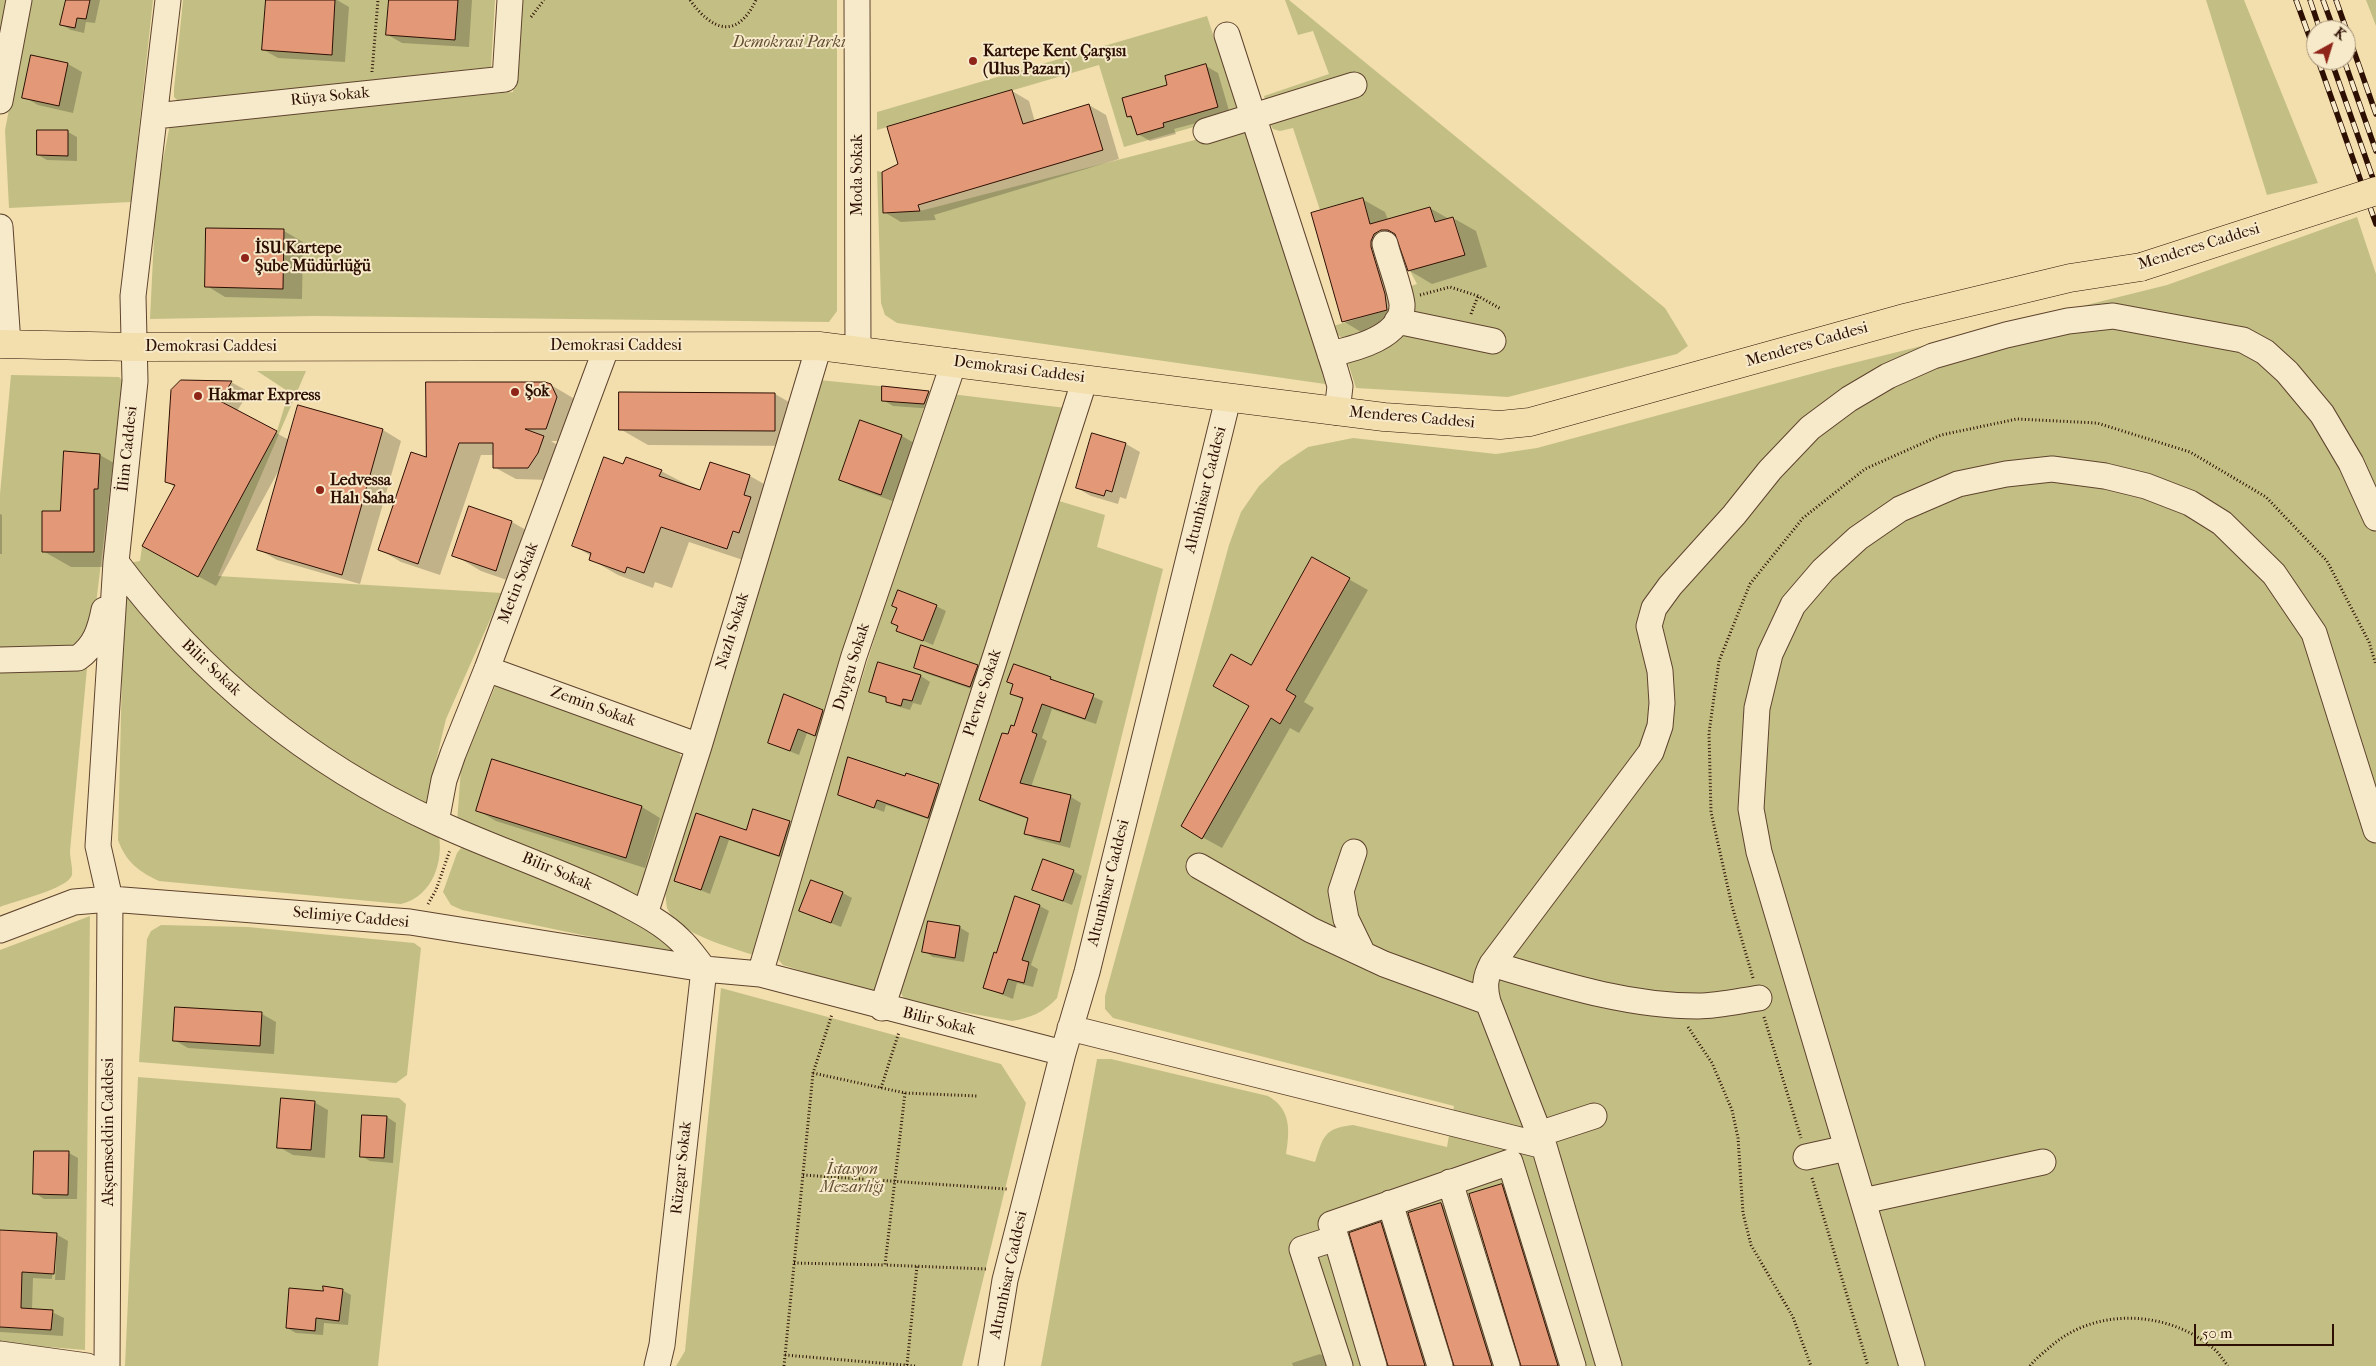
<!DOCTYPE html>
<meta charset="utf-8">
<style>
body{margin:0}
#map{position:relative;width:2376px;height:1366px;overflow:hidden;background:#f3dfad;font-family:"IM FELL French Canon",serif}
canvas{display:block}
.north{position:absolute;left:2306px;top:20px;width:50px;height:50px;box-sizing:border-box;background:#f7eaca;border:1px solid #a6927a;border-radius:50%;rotate:39deg;font-size:14px;font-weight:700;line-height:20px;text-align:center;color:#2d0f03}
.north::after{content:'';display:block;margin:auto;width:18px;height:22px;background:#8f2418;clip-path:polygon(50% 0,100% 100%,50% 72%,0 100%)}
.scale{position:absolute;left:2194px;top:1324px;width:140px;height:22px;box-sizing:border-box;border:2px solid #2d0f03;border-top:0;padding-left:6px;font-size:15px;line-height:18px;white-space:nowrap;color:#2d0f03;-webkit-text-stroke:4px #f7eaca;paint-order:stroke}
</style>
<div id="map">
<canvas width="2376" height="1366"></canvas>
<div class="north">K</div>
<div class="scale">50 m</div>
</div>
<script>
const ctx = document.querySelector('canvas').getContext('2d');
ctx.lineJoin = 'round';
function paint(path, color) { ctx.fillStyle = color; ctx.fill(path, 'evenodd'); }
function stroke(path, color, width, dash) { ctx.strokeStyle = color; ctx.lineWidth = width; ctx.lineCap = dash ? 'butt' : 'round'; ctx.setLineDash(dash || []); ctx.stroke(path); }
function label(font, color, halo, rows, align = 'center') {
  ctx.font = font + ' "IM FELL French Canon",serif'; ctx.lineWidth = 4; ctx.setLineDash([]); ctx.textBaseline = 'middle'; ctx.strokeStyle = halo; ctx.fillStyle = color; for (const [text, x, y, turn = 0] of rows) {
    ctx.save(); ctx.translate(x, y); ctx.rotate((+turn || 0) * Math.PI / 180); ctx.textAlign = isNaN(turn) ? turn : align; if (halo) ctx.strokeText(text, 0, 0); ctx.fillText(text, 0, 0); ctx.restore();
  }
}
const green = new Path2D(`
 M0,0H9L0,45Z
 M30,0H153L131,202L9,208L5,130Z
 M183,0H495L491,67L178,101L174,97V89Z
 M521,0H837V311L829,322L314,316L150,319L156,196L170,124L513,92Z
 M1285,0H1289L1665,308L1688,346L1677,354L1508,397L1356,388L1347,360C1372,353 1394,346 1406,321C1412,308 1412,301 1405,288L1417,284L1410,271L1465,254L1454,217L1435,222L1430,207L1374,223L1397,305C1384,324 1369,334 1347,341L1336,334L1333,326L1394,308L1363,198L1320,210L1293,128L1280,131L1273,129L1270,123L1273,119L1365,94L1359,73L1266,102L1264,96L1329,74L1313,31L1298,35Z
 M2206,0H2244L2318,183L2267,195Z
 M2366,0H2376V26Z
 M1207,16L1239,114L1124,147L1099,65L877,130V112Z
 M1249,126L1325,368V384L897,323L885,315L881,303L877,171L882,172L883,213L920,211Z
 M2357,217L2376,274V1366H1041L1097,1059H1111L1268,1096C1291,1109 1290,1130 1286,1154L1315,1162C1323,1138 1323,1128 1353,1125L1447,1147L1454,1106L1113,1018L1105,1009V996L1229,545L1241,512L1259,486L1281,465L1308,447L1353,438L1496,454L1537,448L1833,368L2167,285Z
 M257,371H306L218,576L502,593L446,719L426,803L392,790L351,766L236,682L129,563L140,561L142,546L198,577L277,431L289,392Z
 M11,375L119,377L123,381L93,629L77,650L0,652V494Z
 M819,380L929,391L756,956C731,947 678,935 667,908C666,903 666,897 665,892Z
 M951,394L1066,408L877,987L870,993L783,965L775,956Z
 M1056,500L1105,515L1097,547L1163,569L1057,998C1044,1012 1031,1018 1012,1021L914,1003L903,997L898,987Z
 M124,589L151,621L438,831C445,859 433,897 401,904L159,881C138,871 126,862 118,840Z
 M0,668H87L70,851C70,858 73,869 72,875C68,889 14,901 0,907Z
 M497,682L679,752L682,760L638,903L457,823L461,768Z
 M465,843L536,871L647,926L683,956L462,910L451,905L443,892L457,853Z
 M90,916L85,1350L0,1343V950Z
 M161,925L248,927L414,943L421,948L407,1075L396,1083L139,1062L147,939L151,931Z
 M721,988L1001,1064L1026,1103L962,1366H676L685,1351Z
 M138,1077L399,1098L406,1104L378,1366H125Z`);
const shadow = new Path2D(`
 M67,0H100L95,23L86,22L84,33L71,30L62,25Z
 M267,0H337L349,7L345,62L278,58L264,50Z
 M390,0H472L469,47L402,43L388,35Z
 M68,64L82,72L73,113L38,105L24,97Z
 M1206,66L1218,73L1230,114L1174,129L1176,134L1150,141L1138,134L1134,120L1128,117L1169,86Z
 M1012,91L1029,101L1035,122L1089,105L1106,115L1119,159L934,215L936,220L901,222L884,212L899,164Z
 M38,131L68,132L77,137V161L47,160L38,155Z
 M1362,199L1385,212L1388,220L1430,208L1449,219L1453,218L1476,231L1487,267L1432,284L1410,271L1401,245L1397,247L1408,308L1366,335L1343,321Z
 M207,229L284,231L303,242L302,299L225,297L207,286Z
 M181,382H231L249,392L237,411L289,440L383,430L401,441L360,584L277,560L258,549L280,468L216,586L161,556L175,487L167,482Z
 M551,385L573,398L579,411L568,441H551L565,450L550,480L516,479L494,467V455H481L440,575L401,562L379,549L428,459Z
 M883,388L928,392L937,398L934,409L893,406L883,400Z
 M775,394L803,410V446L648,445L620,429Z
 M861,421L902,436L916,444L895,502L854,487L840,479Z
 M1092,434L1126,444L1140,452L1126,499L1120,497L1118,504L1091,496L1077,488Z
 M100,455L128,471L122,567H71L43,551L61,512Z
 M710,464L750,476L778,492L755,564L689,542L672,588L655,582L653,588L618,575L590,559L591,556L573,545L624,465L661,471L701,492Z
 M469,508L512,522L540,538L524,586L481,571L454,555Z
 M0,514L2,515V554H0Z
 M1313,559L1368,590L1304,702L1314,708L1299,733L1290,728L1222,848L1182,826L1250,706L1251,667Z
 M936,606L946,611L933,645L898,630Z
 M879,663L921,676L930,682L921,705L913,703L910,710L896,706L887,701V699L870,691Z
 M977,666L986,672L980,692L925,673L916,667Z
 M1050,678L1103,701L1096,724L1052,709L1042,738L1047,741L1031,787L1071,797L1081,803L1070,848L1036,839L1025,833L1028,819L991,806L981,800L1009,736L1014,727L1023,700L1011,693Z
 M823,711L832,716L825,740L807,733L799,755L769,743Z
 M907,774L948,790L937,822L886,805L884,812L839,795L905,778Z
 M642,807L660,818L645,868L496,821L477,810Z
 M754,811L799,828L788,860L729,840L710,894L675,880L697,814L747,832Z
 M1073,871L1082,876L1072,905L1034,890Z
 M843,893L852,898L841,927L801,911Z
 M1040,906L1049,911L1031,965L1038,969L1033,987L1017,983L1013,999L985,988L997,954Z
 M959,927L969,933L964,962L933,957L924,951Z
 M262,1014L276,1022L274,1054L188,1048L174,1040Z
 M314,1102L328,1110L325,1158L293,1155L279,1147Z
 M387,1117L396,1123L393,1163L370,1161L361,1156Z
 M69,1153L78,1158L77,1199H44L35,1193Z
 M1502,1185L1521,1196L1574,1366H1522Z
 M1441,1204L1460,1215L1507,1366H1455Z
 M1381,1223L1400,1234L1440,1366H1389Z
 M0,1231L56,1234L68,1241L65,1280H55L57,1238H55L52,1279L33,1278L32,1310L52,1312L64,1318L63,1336L0,1332Z
 M342,1290L351,1295L348,1325L324,1323L323,1335L296,1333L287,1328L324,1292Z
 M1320,1354L1340,1366H1293L1292,1363Z`);
const building = new Path2D(`
 M66,0H90L86,19L77,18L75,28L60,25Z
 M266,0H335L332,55L262,50Z
 M389,0H458L455,40L386,35Z
 M31,55L68,63L59,106L22,98Z
 M1206,64L1218,107L1163,123L1164,127L1137,135L1131,116L1127,117L1122,98L1167,85L1165,76Z
 M1012,90L1023,124L1089,104L1103,150L918,205L920,211L883,213L882,172L898,164L887,127Z
 M37,130H68V156L37,155Z
 M1363,198L1370,224L1430,207L1435,222L1453,217L1465,255L1408,271L1395,234L1388,230H1381L1374,234L1371,241V247L1385,294L1387,310L1342,322L1311,213Z
 M206,228L284,229L283,289L205,287Z
 M181,380L232,381L220,401L277,431L198,577L142,546L175,485L165,482L171,390Z
 M426,382H545L551,384L557,397L546,429H525L544,436L538,453L528,468H493V443H459L418,564L378,550L411,452L426,457Z
 M882,386L929,391L924,404L882,401Z
 M619,392L775,393V431L619,430Z
 M298,405L383,429L342,575L257,550Z
 M860,420L902,435L881,495L839,480Z
 M1092,433L1126,443L1112,492L1106,490L1104,496L1076,488Z
 M64,451L100,454L98,489H94V552H42V511H60Z
 M604,457L623,464L626,457L662,470L659,476L700,490L710,462L750,475L744,495L751,497L739,533L733,531L727,549L661,527L644,573L627,567L625,573L589,560L591,553L572,546Z
 M469,506L512,521L496,571L452,556Z
 M1312,557L1350,578L1286,690L1296,696L1280,724L1271,718L1202,839L1181,826L1249,706L1213,686L1231,654L1251,665Z
 M898,590L937,605L923,641L896,631L898,626L891,623L897,608L892,606Z
 M921,645L978,665L970,687L914,668Z
 M878,662L921,675L912,701L903,699L901,706L886,702V697L869,692Z
 M1014,664L1051,677L1050,679L1094,694L1085,719L1042,704L1032,732L1037,734L1020,783L1071,795L1060,842L1024,834L1028,818L979,800L1002,733L1008,734L1011,725L1014,726L1023,698L1010,694L1013,684L1007,682Z
 M784,694L823,710L815,736L798,729L790,751L768,743Z
 M848,757L905,776L906,773L939,784L928,818L877,800L874,808L838,795Z
 M492,759L642,806L626,858L476,811Z
 M753,809L790,821L779,856L720,836L701,890L674,881L696,813L746,830Z
 M1043,859L1074,870L1063,901L1032,890Z
 M811,880L843,892L831,923L799,911Z
 M1015,896L1040,905L1022,960L1029,962L1024,983L1008,979L1003,994L983,988L994,952L996,953Z
 M928,921L960,926L955,958L922,952Z
 M175,1007L262,1012L260,1046L173,1041Z
 M281,1098L315,1101L311,1150L277,1148Z
 M362,1115L387,1116L384,1158L360,1157Z
 M34,1151H69L68,1195L33,1194Z
 M1502,1184L1558,1366H1521L1469,1194Z
 M1441,1203L1492,1366H1454L1408,1213Z
 M1381,1222L1425,1366H1388L1349,1233Z
 M0,1230L57,1233L54,1274L22,1272L21,1308L53,1310L51,1330L0,1327Z
 M323,1286L343,1289L339,1321L316,1318L315,1331L286,1328L289,1288L323,1291Z`);
const path = new Path2D(`
 M690,0C712,31 737,40 756,0
 M531,17L544,0
 M372,72L378,0
 M1420,295L1450,287L1478,296L1501,309
 M1471,314L1478,296
 M428,904L436,890L450,850
 M1753,978L1732,906L1711,812L1709,733L1719,661L1750,584L1803,518L1865,469L1941,435L2017,419L2097,423L2190,452L2266,497L2327,561L2369,642L2376,665
 M1764,1017L1801,1138
 M1688,1027L1712,1063L1732,1110L1738,1138L1743,1213L1751,1245L1793,1317L1811,1366
 M813,1073L905,1093L978,1096
 M881,1088L899,1032
 M905,1093L885,1265L987,1269
 M803,1175L1007,1189
 M1812,1178L1868,1366
 M794,1263L885,1265
 M785,1355L915,1366
 M907,1365L917,1266
 M784,1366L813,1073L832,1014
 M2030,1366C2035,1359 2043,1353 2050,1347C2095,1307 2167,1310 2213,1348C2219,1353 2223,1360 2228,1366`);
const minor = new Path2D(`
 M857,0L858,350
 M1227,35L1335,369L1340,386L1337,412
 M0,101L19,0
 M155,116L505,79L510,0
 M1206,131L1354,85
 M0,227L8,344
 M1397,321L1493,341
 M1330,354C1354,349 1404,337 1402,304C1400,288 1389,260 1385,244
 M116,562C200,674 308,763 436,822C496,850 560,870 620,901C641,912 663,923 680,940C689,948 696,959 704,969L760,974L1063,1053
 M0,660L78,658C95,646 100,630 104,610
 M487,669L699,746
 M436,822L444,780L453,754L487,669L607,346
 M1354,852L1341,891L1346,919L1363,954
 M1199,866L1311,930L1384,964L1488,1002
 M645,914L699,746L819,346
 M0,930L74,902L110,899L410,922L704,969L662,1345L657,1366
 M1492,964C1560,984 1627,1006 1698,1006C1718,1006 1739,1001 1759,998
 M760,974L854,656L954,362
 M882,1008L1085,379
 M1070,1028L1544,1146L1609,1366
 M1539,1134L1594,1116
 M1544,1146L1488,1002C1484,987 1485,977 1492,964L1651,752L1660,726L1662,703L1660,671L1649,626L1654,608L1670,586L1734,515L1770,470L1810,428L1849,399L1888,376L1933,356L2006,335L2068,321L2113,316L2243,340L2265,352L2287,372L2322,414L2351,463L2376,518
 M1806,1157L1847,1148
 M1450,1182L1507,1366
 M1863,1201L2043,1162
 M1390,1203L1440,1366
 M1336,1238L1331,1224L1510,1162L1573,1366
 M0,1354L87,1366
 M107,1366L110,899L98,846L116,562L135,381L133,296L168,0
 M991,1366L1005,1280L1063,1053L1087,972L1228,399
 M1340,1366L1302,1249L1336,1238L1374,1366
 M1912,1366L1759,852L1751,809L1757,708L1770,654L1793,605L1823,570L1858,538L1900,509L1958,484L2006,474L2052,469L2105,476L2146,486L2190,503L2222,523L2274,574L2314,633L2376,830`);
const major = new Path2D(`
 M0,344L134,347L819,346L1384,417L1500,425L1530,422L1908,317L2070,278L2141,267`);
const rail = new Path2D(`
 M2296,0L2316,55
 M2310,0L2320,30
 M2323,0L2334,30
 M2336,0L2376,114
 M2318,60L2376,224
 M2331,60L2376,187
 M2344,60L2376,151`);
const majorBridge = new Path2D(`
 M2141,267L2376,191`);
const markers = [
 [973,61,5,"#8f2418"],
 [245,258,5,"#8f2418"],
 [515,392,5,"#8f2418"],
 [198,396,5,"#8f2418"],
 [320,490,5,"#8f2418"]
];
const parkNames = [
 ["Demokrasi Parkı",789,43],
 ["İstasyon",852,1170],
 ["Mezarlığı",852,1188]
];
const poiNames = [
 ["Kartepe Kent Çarşısı",983,52],
 ["(Ulus Pazarı)",983,70],
 ["İSU Kartepe",255,249],
 ["Şube Müdürlüğü",255,267],
 ["Şok",525,392],
 ["Hakmar Express",208,396],
 ["Ledvessa",330,481],
 ["Halı Saha",330,499]
];
const streetNames = [
 ["Rüya Sokak",330,97,-6],
 ["Moda Sokak",858,175,-90],
 ["Menderes Caddesi",2199,247,-17],
 ["Menderes Caddesi",1807,345,-16],
 ["Demokrasi Caddesi",616,346],
 ["Demokrasi Caddesi",211,347],
 ["Demokrasi Caddesi",1019,370,7],
 ["Menderes Caddesi",1412,418,5],
 ["İlim Caddesi",128,449,-84],
 ["Altunhisar Caddesi",1206,490,-76],
 ["Metin Sokak",519,583,-69],
 ["Nazlı Sokak",733,631,-73],
 ["Duygu Sokak",852,667,-73],
 ["Bilir Sokak",211,668,43],
 ["Plevne Sokak",983,693,-72],
 ["Zemin Sokak",593,707,20],
 ["Bilir Sokak",557,872,23],
 ["Altunhisar Caddesi",1109,883,-76],
 ["Selimiye Caddesi",351,918,5],
 ["Bilir Sokak",939,1022,14],
 ["Akşemseddin Caddesi",109,1132,-90],
 ["Rüzgar Sokak",682,1168,-84],
 ["Altunhisar Caddesi",1009,1275,-78]
];
paint(green, '#c3bf84');
paint(shadow, '#0003');
paint(building, '#e39977');
stroke(building, '#2d0f03', 1);
stroke(minor, '#5e432e', 27);
stroke(major, '#2d0f03', 29);
stroke(path, '#2d0f03', 3, [1, 2.5]);
stroke(minor, '#f7eaca', 25);
stroke(major, '#f3dfad', 28);
stroke(rail, '#2d0f03', 5.5);
stroke(rail, '#f7eaca', 4, [11]);
stroke(majorBridge, '#2d0f03', 29, []);
stroke(majorBridge, '#f3dfad', 28);
for (const [x, y, r, color] of markers) { const dot = new Path2D(); dot.arc(x, y, r, 0, 2 * Math.PI); ctx.fillStyle = color; ctx.fill(dot); stroke(dot, '#f7eaca', 2); }
label('italic 16px', '#624d30', '#f7eaca', parkNames);
label('bold 16px', '#2d0f03', '#f7eaca', poiNames, 'left');
label('16px', '#2d0f03', '#f7eaca', streetNames);
</script>
